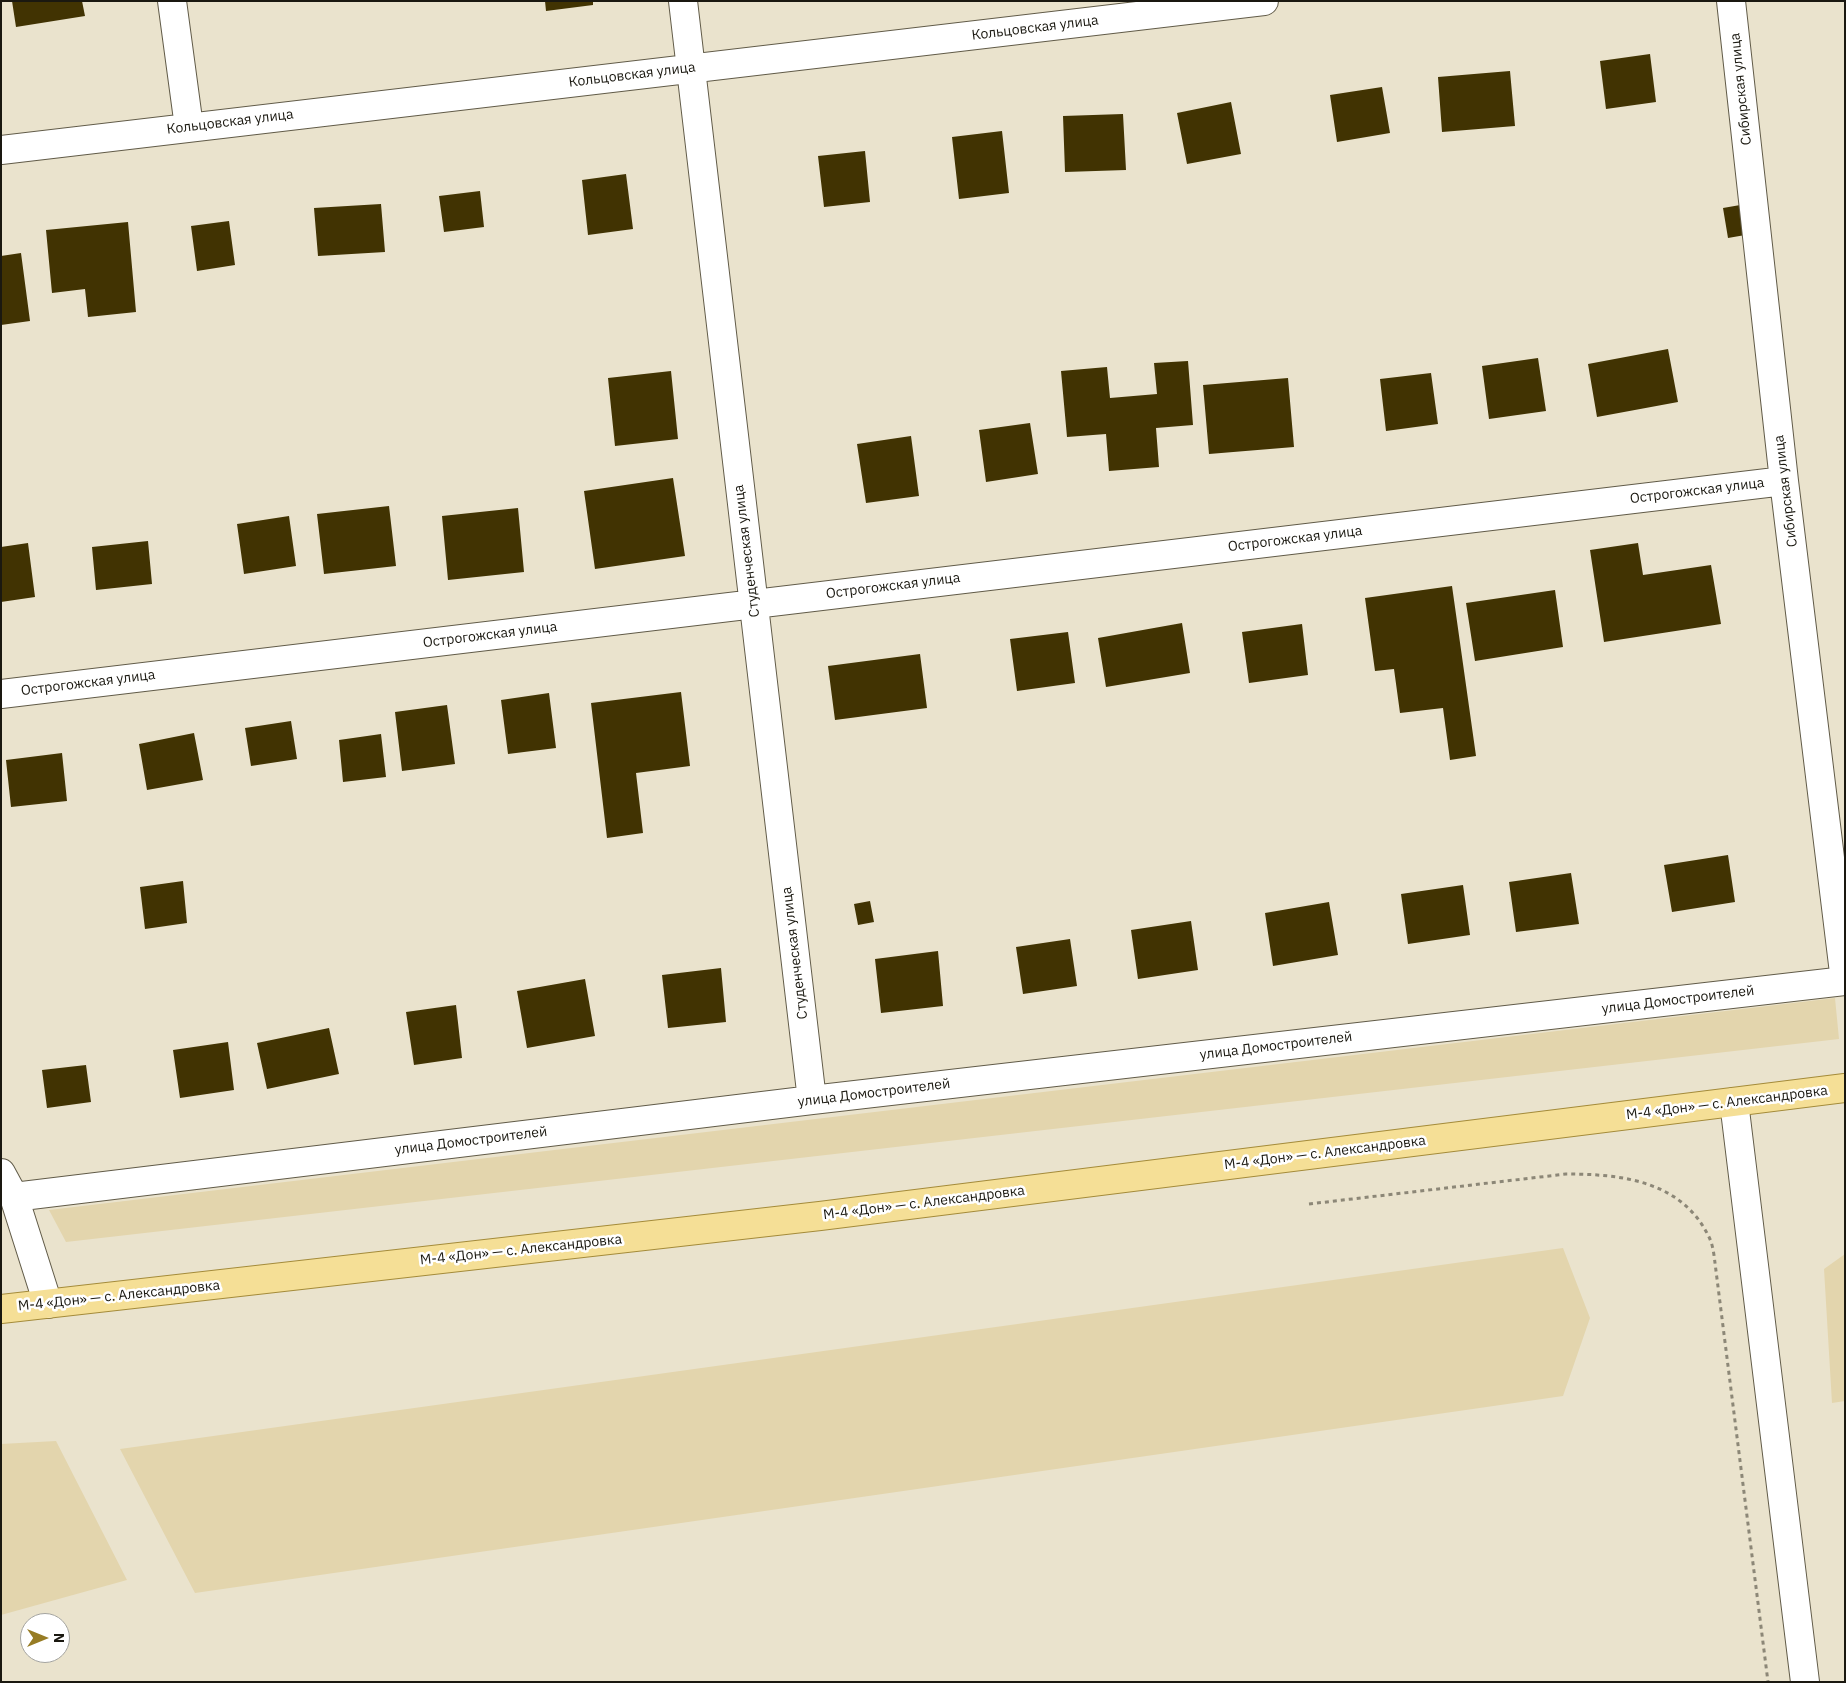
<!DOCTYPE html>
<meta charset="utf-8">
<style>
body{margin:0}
#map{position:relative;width:1846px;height:1683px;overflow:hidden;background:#eae3cd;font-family:"IBM Plex Sans",sans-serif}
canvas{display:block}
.frame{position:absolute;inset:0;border:2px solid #1a1810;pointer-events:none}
.north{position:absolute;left:20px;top:1613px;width:50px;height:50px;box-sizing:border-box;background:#fff;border:1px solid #a3a39f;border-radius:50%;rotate:90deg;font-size:14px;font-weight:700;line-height:20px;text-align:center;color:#1a1810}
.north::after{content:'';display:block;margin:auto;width:18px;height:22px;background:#977c24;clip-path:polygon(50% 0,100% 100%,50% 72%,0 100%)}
</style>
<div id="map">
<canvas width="1846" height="1683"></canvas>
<div class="frame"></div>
<div class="north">N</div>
</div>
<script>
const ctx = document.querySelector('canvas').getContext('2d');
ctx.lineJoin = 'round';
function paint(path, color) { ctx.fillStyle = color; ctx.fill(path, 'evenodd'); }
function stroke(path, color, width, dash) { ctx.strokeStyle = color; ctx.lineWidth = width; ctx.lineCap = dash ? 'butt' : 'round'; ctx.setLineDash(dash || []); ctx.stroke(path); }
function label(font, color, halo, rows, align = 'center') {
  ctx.font = font + ' "IBM Plex Sans",sans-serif'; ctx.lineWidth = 5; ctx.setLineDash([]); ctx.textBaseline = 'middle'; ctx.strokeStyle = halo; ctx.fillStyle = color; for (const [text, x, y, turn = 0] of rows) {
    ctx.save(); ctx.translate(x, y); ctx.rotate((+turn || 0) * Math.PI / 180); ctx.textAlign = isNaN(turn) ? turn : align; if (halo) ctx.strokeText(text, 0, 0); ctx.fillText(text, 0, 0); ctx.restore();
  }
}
const green = new Path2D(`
 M1835,998L1839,1039L66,1242L49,1210Z
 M1563,1248L1590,1318L1563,1396L195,1593L120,1449Z
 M1845,1254V1401L1832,1403L1824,1269Z
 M56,1441L127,1580L1,1615V1444Z`);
const building = new Path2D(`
 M12,1H82L85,16L16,27Z
 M545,1H593V5L546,11Z
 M1650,54L1656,102L1606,109L1600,61Z
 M1510,71L1515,126L1442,132L1438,77Z
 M1382,87L1390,133L1337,142L1330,95Z
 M1231,102L1241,154L1187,164L1177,113Z
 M1123,114L1126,170L1065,172L1063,116Z
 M1002,131L1009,193L959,199L952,137Z
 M865,151L870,202L824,207L818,156Z
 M626,174L633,229L588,235L582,180Z
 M480,191L484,227L444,232L439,196Z
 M381,204L385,252L318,256L314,208Z
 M1746,204L1751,234L1728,238L1723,208Z
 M229,221L235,265L197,271L191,226Z
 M128,222L136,312L88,317L85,289L52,293L46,230Z
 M21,253L30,321L1,325V256Z
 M1668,349L1678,402L1597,417L1588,364Z
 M1538,358L1546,411L1489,419L1482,366Z
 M1188,361L1193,425L1156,428L1159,467L1109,471L1106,434L1067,437L1061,371L1107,367L1110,398L1157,394L1154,363Z
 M671,371L678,439L615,446L608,378Z
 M1431,373L1438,424L1386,431L1380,379Z
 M1288,378L1294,447L1209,454L1203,385Z
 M1030,423L1038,474L986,482L979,430Z
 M911,436L919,496L866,503L857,444Z
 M673,478L685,556L595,569L584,491Z
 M389,506L396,566L324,574L317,514Z
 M518,508L524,572L448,580L442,516Z
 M289,516L296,566L244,574L237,524Z
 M148,541L152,584L96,590L92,547Z
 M28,543L35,597L1,602V547Z
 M1638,543L1643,575L1711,565L1721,624L1604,642L1590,550Z
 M1452,586L1476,756L1450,760L1443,708L1400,713L1394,669L1375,671L1365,598Z
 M1555,590L1563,647L1475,661L1466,603Z
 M1182,623L1190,673L1106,687L1098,638Z
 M1302,624L1308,675L1249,683L1242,632Z
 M1068,632L1075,683L1017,691L1010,639Z
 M920,654L927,708L835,720L828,666Z
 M681,692L690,766L636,773L643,833L607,838L591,703Z
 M549,693L556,748L508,754L501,700Z
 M447,705L455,764L402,771L395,712Z
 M291,721L297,759L251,766L245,728Z
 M194,733L203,780L147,790L139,744Z
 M381,734L386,777L343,782L339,740Z
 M62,753L67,801L11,807L6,760Z
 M1728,855L1735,902L1672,912L1664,865Z
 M1571,873L1579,924L1516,932L1509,882Z
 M183,881L187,923L145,929L140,887Z
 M1463,885L1470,935L1408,944L1401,894Z
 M870,901L874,922L858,925L854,904Z
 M1329,902L1338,955L1273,966L1265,913Z
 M1191,921L1198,970L1138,979L1131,930Z
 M1070,939L1077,986L1023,994L1016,947Z
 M938,951L943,1006L881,1013L875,959Z
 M721,968L726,1022L668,1028L662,975Z
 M585,979L595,1036L527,1048L517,991Z
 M456,1005L462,1058L414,1065L406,1012Z
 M329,1028L339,1074L267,1089L257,1043Z
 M228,1042L234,1090L180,1098L173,1050Z
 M86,1065L91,1102L47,1108L42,1070Z`);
const path = new Path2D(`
 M1309,1204L1566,1174C1622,1174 1682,1181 1709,1237C1713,1245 1714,1255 1715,1263L1768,1682`);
const minor = new Path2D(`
 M172,1L189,127
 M683,1L812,1100
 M1731,1L1784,481L1845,981
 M1,150L1264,1
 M1,694L1784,481
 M1734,1102L1805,1682
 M1,1173L14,1197
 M48,1304L14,1197L812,1100L1845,981`);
const major = new Path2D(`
 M1,1309L820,1216L1845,1088`);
const streetNames = [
 ["Кольцовская улица",1035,28,-7],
 ["Кольцовская улица",632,75,-7],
 ["Сибирская улица",1741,89,-96],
 ["Кольцовская улица",230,122,-7],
 ["Острогожская улица",1697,491,-7],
 ["Сибирская улица",1786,491,-97],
 ["Острогожская улица",1295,539,-7],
 ["Студенческая улица",747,551,-97],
 ["Острогожская улица",893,586,-7],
 ["Острогожская улица",490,635,-7],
 ["Острогожская улица",88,683,-7],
 ["Студенческая улица",795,953,-97],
 ["улица Домостроителей",1678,1000,-7],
 ["улица Домостроителей",1276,1046,-7],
 ["улица Домостроителей",874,1093,-7],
 ["М-4 «Дон» — с. Александровка",1727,1103,-7],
 ["улица Домостроителей",471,1141,-7],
 ["М-4 «Дон» — с. Александровка",1325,1153,-7],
 ["М-4 «Дон» — с. Александровка",924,1203,-7],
 ["М-4 «Дон» — с. Александровка",521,1250,-6],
 ["М-4 «Дон» — с. Александровка",119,1296,-6]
];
paint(green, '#e3d5ad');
paint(building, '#413302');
stroke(minor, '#615b48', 30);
stroke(major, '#a48b3a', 30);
stroke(path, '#8c8777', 3, [4, 4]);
stroke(minor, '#fff', 28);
stroke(major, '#f5df96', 28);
label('14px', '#1a1810', '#fff', streetNames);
</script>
